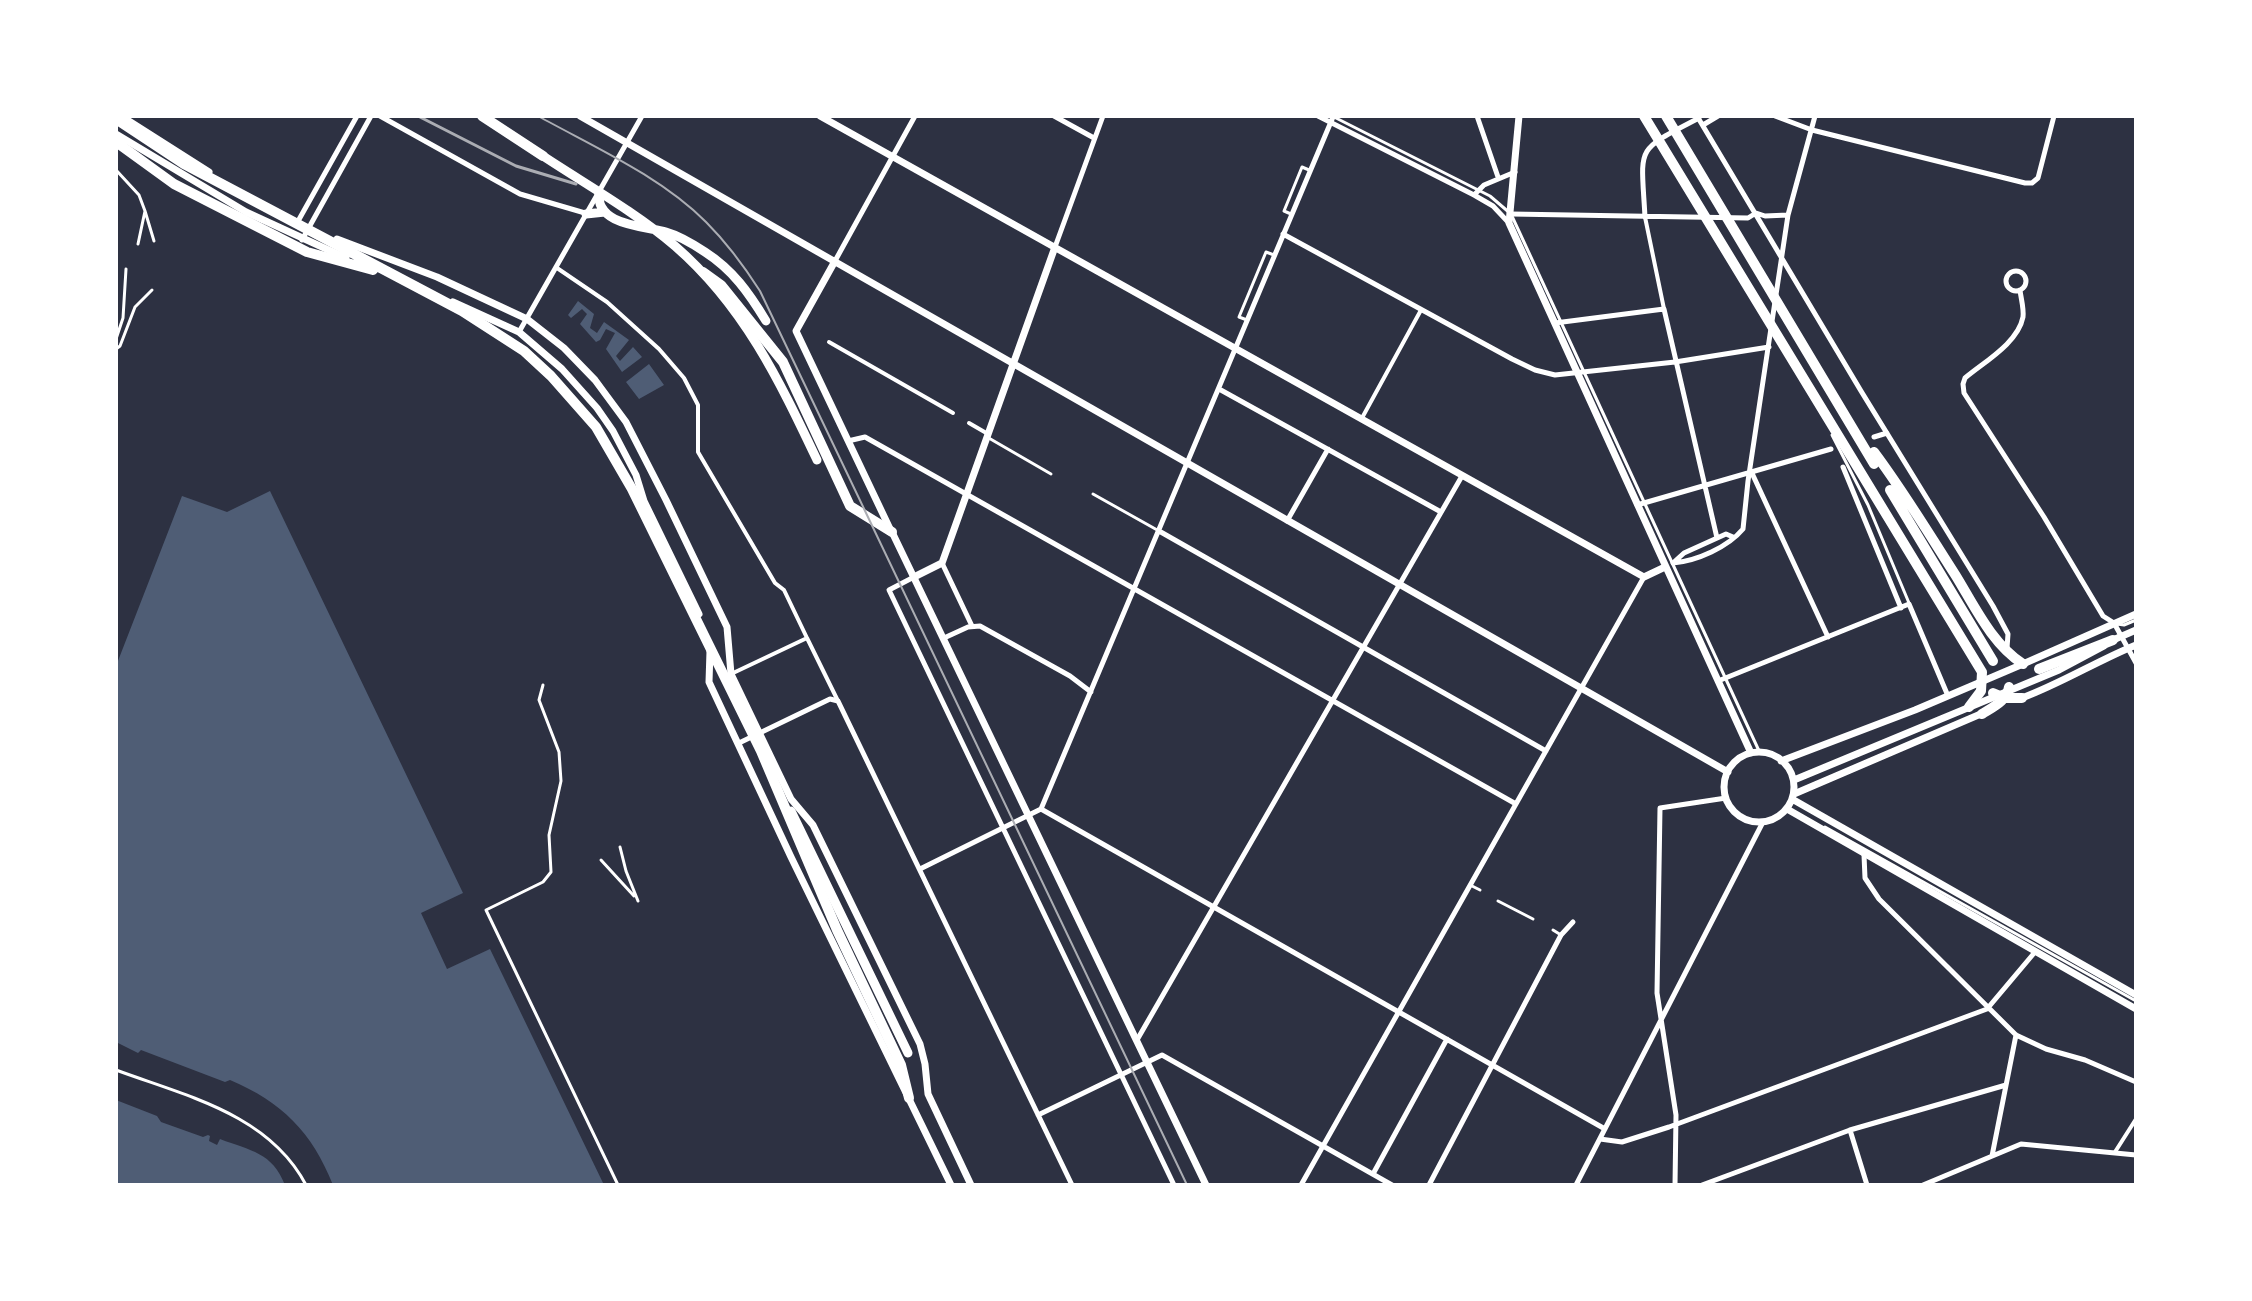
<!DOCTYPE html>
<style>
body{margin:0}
#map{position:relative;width:2252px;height:1301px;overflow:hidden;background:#2d3142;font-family:"Alegreya Sans",sans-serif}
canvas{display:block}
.frame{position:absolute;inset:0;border:118px solid #fff;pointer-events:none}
</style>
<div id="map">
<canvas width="2252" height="1301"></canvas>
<div class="frame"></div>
</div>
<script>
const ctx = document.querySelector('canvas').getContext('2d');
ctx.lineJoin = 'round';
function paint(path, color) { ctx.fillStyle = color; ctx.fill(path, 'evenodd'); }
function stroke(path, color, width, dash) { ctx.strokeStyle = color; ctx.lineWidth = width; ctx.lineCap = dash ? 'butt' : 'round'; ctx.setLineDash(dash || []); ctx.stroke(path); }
const water = new Path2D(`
 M578,301L594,314L590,328L597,333L604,322L629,340L616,356L620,361L633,347L642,357L622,372L606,349L615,333L606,329L600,340L596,342L580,324L587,314L582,309L571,318L568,315Z
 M649,364L664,385L639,399L626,382Z
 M270,491L463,893L421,913L447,969L490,949L604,1185H333C312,1132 282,1102 230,1080L225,1082L141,1050L138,1053L116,1042V666L182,496L227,512Z
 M116,1100L157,1116L161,1122L203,1137L208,1135L210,1136L209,1141L217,1145L220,1139C251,1151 272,1152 285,1185H116Z`);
const service = new Path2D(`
 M1334,117L1490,196L1511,214L1760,753
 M116,170L139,195L145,211
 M1291,214L1284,211L1302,167L1309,170
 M138,244L145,211L154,241
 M1247,320L1239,317L1266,252L1274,255
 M116,339L123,318L126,269
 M116,349L120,346L135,307L152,290
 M1832,435L1868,505L1909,603
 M987,437L1051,474
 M1093,494L1159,531
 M2117,624L2124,625L2136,620
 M543,685L539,700L559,752L561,781L549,835L551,872L543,882L486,910L618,1185
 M1825,827L2136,1001
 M620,847L626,871L638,901
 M601,860L634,896
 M1470,885L1480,890
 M1498,901L1533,919
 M1553,930L1561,935
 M116,1070C186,1096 269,1114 306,1185`);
const pedestrian = new Path2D(`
 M1645,217L1664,309
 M557,268L607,302L659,349L684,378L698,405V452L775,583L784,590L807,638
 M829,342L953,413
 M1362,418L1421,310
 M969,423L988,434
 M731,674L807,638L838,701
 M2115,1152L2136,1119`);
const minor = new Path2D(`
 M380,116L520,194L585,213
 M1054,116L1094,138
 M1318,116L1474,195L1493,206L1508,222
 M1477,116L1498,177
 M1697,116L1861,391L1993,606L2008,634L2007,648
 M1775,116L1812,130L2025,183H2032L2038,178L2054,116
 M1703,125L1718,116
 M1474,195L1484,185L1515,172
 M1511,214L1748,218L1756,213L1765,216L1788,215
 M1645,217C1641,144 1634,152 1699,118
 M297,223L357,116
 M1283,234L1512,359L1535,370L1555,375L1675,362L1769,347
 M302,240L371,116
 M1055,247L1103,116
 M835,261L915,116
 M2006 281a10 10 0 1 1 20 0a10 10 0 1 1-20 0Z
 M2020,290C2021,299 2024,308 2023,317C2018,343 1984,362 1965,378L1963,384L1964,393L2044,517L2103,616L2114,623L2136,663
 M1555,323L1664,309L1717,538
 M519,332L642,116
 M1219,389L1441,512
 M1874,437L1887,433
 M848,441L865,437L1516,804
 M1843,467L1901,608
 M1751,471L1828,637
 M1637,505L1831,449
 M1287,521L1328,449
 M1159,531L1546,751
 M942,563L972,626
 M1673,563C1697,561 1728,547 1743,529L1748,481L1788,215L1815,116
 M1673,563L1684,553L1726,534L1733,537
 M914,577L889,590L1174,1185
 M944,638L968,627L980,626L1070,676L1091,692
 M1718,681L1909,604L1948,696
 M739,743L830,699L838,701L1072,1185
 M1041,809L1333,117
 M1041,809L1605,1129
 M1864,855L1865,878L1879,899L2016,1035L2046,1049L2085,1060L2136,1082
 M920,869L1041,809
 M1137,1040L1462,476
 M1038,1115L1162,1055L1392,1185
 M1850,1130L1867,1185
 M1600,1139L1622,1142L1669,1127L1987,1009L2035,952
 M1992,1156L2016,1035
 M1373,1174L1447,1039
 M1301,1185L1644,577
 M1429,1185L1561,935L1573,922
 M1576,1185L1763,822
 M1675,1185L1676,1115L1657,993L1660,808L1726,798
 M1702,1185L1850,1130L2006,1085
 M1923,1185L2021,1144L2136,1155`);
const tertiary = new Path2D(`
 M121,116L209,172
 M580,116L1728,772
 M820,116L1644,577L1665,567
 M1519,116L1509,223L1751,753
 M116,134L246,212L346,258
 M337,239L437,277L527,319L564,348L595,380L626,422L666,500L727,627L731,674L791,799L813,825L920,1044L925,1064L928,1094L971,1185
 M835,261L796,331L891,531
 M453,302L519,332L562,369L597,408L613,431L636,475L644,501L699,614
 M914,577L942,563L1055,247
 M710,651L709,682L791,857L951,1185
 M1724 787a35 35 0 1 1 70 0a35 35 0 1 1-70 0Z
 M1781,761L1915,710L2023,664
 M1794,780L2059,670L2104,646
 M1794,794L1983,713
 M1792,799L2136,995
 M1787,809L2136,1009`);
const secondary = new Path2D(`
 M892,532L1206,1185
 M2113,640L2136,630
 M2023,664L2136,614
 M2022,698C2062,683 2097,661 2136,645`);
const trunk = new Path2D(`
 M543,156C587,185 635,212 675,246C744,306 779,380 817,460
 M599,192C595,226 645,226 666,232C680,236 693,244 705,252C733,270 749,293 766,321
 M586,214L605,212
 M791,811L908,1053`);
const motorway = new Path2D(`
 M482,116L543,156
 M1644,116L1982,672L1981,691L1969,707
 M1666,116L1874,464
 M116,119L184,164L462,311L524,351L551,376L596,427L632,489L761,751L837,930L901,1065L909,1098
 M116,142L174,184L307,252L373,270
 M703,272L721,285L783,362L850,506L892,532
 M1874,452C1904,492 1929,534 1956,576C1975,607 1992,644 2023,664
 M1890,490L1993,661
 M2039,669L2113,640
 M1993,693L2005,698H2022
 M1982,714C1993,707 2007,701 2009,687`);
const tram = new Path2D(`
 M538,116C594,147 660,176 706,222C727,243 744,266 760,291L1187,1185`);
const rail = new Path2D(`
 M418,116L516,166L576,184`);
paint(water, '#4f5d75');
stroke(service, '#fff', 3);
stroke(pedestrian, '#fff', 4);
stroke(minor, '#fff', 5);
stroke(tertiary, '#fff', 7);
stroke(secondary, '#fff', 7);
stroke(trunk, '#fff', 9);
stroke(motorway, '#fff', 10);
stroke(tram, '#abadb3', 2);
stroke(rail, '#abadb3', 3);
</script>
